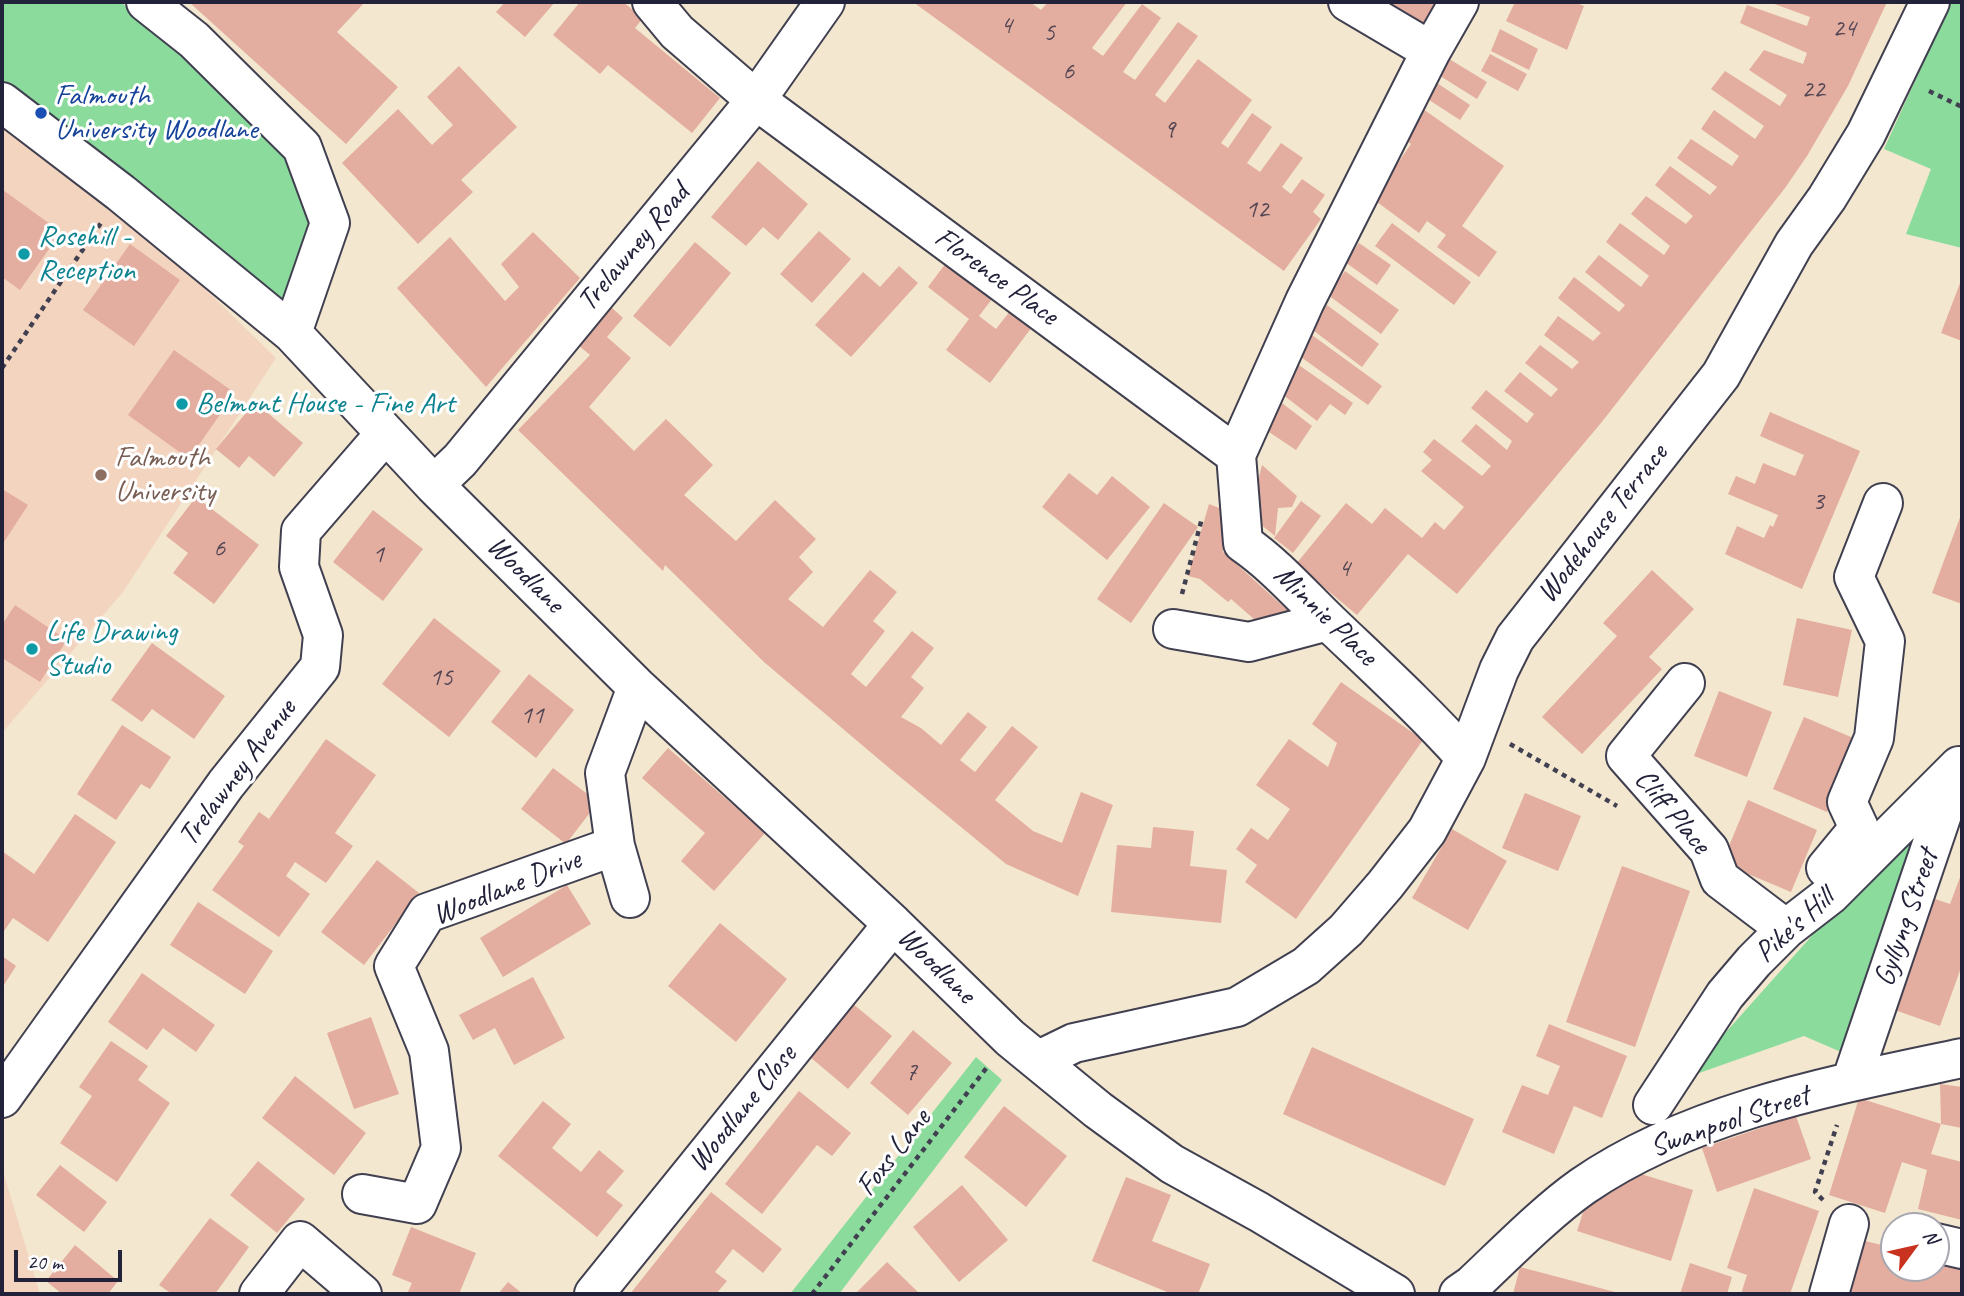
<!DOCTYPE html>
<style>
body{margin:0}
#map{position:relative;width:1964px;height:1296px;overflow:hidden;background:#f3e7cf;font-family:Caveat,sans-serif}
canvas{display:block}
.frame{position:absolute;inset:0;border:4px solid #22223b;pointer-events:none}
.north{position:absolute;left:1880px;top:1212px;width:70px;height:70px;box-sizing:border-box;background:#fff;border:2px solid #a7a7b1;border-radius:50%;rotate:57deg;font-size:19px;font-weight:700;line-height:28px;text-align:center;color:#22223b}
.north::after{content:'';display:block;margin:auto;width:24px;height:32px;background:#c8321e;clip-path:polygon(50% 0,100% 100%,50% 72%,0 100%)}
.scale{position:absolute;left:14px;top:1250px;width:108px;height:32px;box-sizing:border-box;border:4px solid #22223b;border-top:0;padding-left:9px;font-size:21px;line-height:24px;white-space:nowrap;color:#22223b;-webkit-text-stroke:5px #fff;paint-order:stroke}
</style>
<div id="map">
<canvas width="1964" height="1296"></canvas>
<div class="frame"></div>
<div class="north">N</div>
<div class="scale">20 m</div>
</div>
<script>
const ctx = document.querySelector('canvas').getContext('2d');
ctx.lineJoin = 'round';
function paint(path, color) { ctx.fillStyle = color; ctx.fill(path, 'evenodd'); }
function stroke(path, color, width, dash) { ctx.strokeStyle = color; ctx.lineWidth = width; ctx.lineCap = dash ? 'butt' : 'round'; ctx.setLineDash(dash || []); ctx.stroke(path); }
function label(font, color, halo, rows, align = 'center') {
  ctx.font = font + ' Caveat,sans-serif'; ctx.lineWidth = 6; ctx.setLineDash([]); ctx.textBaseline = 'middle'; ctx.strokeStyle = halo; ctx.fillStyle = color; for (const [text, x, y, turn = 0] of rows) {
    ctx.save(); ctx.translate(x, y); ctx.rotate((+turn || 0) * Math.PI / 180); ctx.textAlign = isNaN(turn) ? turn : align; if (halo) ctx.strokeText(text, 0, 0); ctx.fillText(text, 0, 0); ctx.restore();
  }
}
const built = new Path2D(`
 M2,2H122L197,281L276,358L123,592L2,733Z
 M2,1168L40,1294H2Z`);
const green = new Path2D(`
 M2,2H121L288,151L311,226L281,306L132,179L2,83Z
 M1951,2H1962V248L1906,234L1931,169L1884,149Z
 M1932,801L1841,1052L1804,1036L1685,1078Z
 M976,1057L1002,1080L839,1294H790Z`);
const building = new Path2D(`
 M189,2H365L337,32L398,87L346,144Z
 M505,2H555L525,37L496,12Z
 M580,2H623L643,18L635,28L720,98L692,133L608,65L600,74L553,35Z
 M913,2H1030L1041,10L1048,2H1127L1092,48L1103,56L1142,4L1161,18L1123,72L1135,80L1178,22L1198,36L1155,95L1165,103L1198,59L1228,82L1252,100L1221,143L1228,148L1252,113L1272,127L1247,163L1260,172L1281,143L1303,158L1282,187L1291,194L1302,179L1325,195L1313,212L1321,219L1284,271Z
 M1366,2H1436L1418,32Z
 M1515,2H1574L1584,6L1567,50L1506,21Z
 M1769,2H1887L1848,86L1807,156L1785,188L1601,423L1457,594L1408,554L1357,615L1296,564L1346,503L1372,524L1385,508L1422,538L1435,522L1444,530L1464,507L1421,471L1432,460L1423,452L1434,439L1482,476L1491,466L1461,441L1476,424L1507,450L1512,441L1471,408L1486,390L1527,423L1534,414L1504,391L1520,372L1551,397L1558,389L1525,363L1540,345L1572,369L1579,362L1544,335L1558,316L1593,341L1601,333L1558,298L1574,277L1619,312L1625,305L1585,272L1599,255L1641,287L1649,276L1606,242L1620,223L1664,255L1670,246L1631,214L1646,196L1686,224L1693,216L1655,185L1670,166L1710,195L1717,187L1677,158L1691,139L1732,166L1739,156L1701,129L1714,110L1755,139L1764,126L1711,89L1725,71L1780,106L1787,95L1749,70L1764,50L1803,64L1807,53L1740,23L1747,5L1807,26L1810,17Z
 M1500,29L1538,49L1529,70L1491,51Z
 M1490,54L1527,74L1518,91L1481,71Z
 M1446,57L1487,82L1477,99L1437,74Z
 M459,66L517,127L461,180L473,192L418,244L342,163L398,109L432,145L453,125L427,97Z
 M1434,81L1470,105L1460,120L1423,96Z
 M1423,109L1504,166L1462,226L1497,252L1479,277L1437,247L1446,235L1427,221L1419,233L1373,199L1411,144L1403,138Z
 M758,161L808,204L778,240L763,227L746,246L711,217Z
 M3,190L61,232L20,290L2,277Z
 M1392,223L1471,282L1454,305L1375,246Z
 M819,231L851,259L812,303L780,274Z
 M533,232L580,278L486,387L397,288L450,237L505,301L519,287L501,264Z
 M695,242L731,273L670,347L633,316Z
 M1359,243L1391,265L1377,285L1345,262Z
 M130,244L180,280L134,346L83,310Z
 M949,259L996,294L979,316L996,329L1014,306L1035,323L990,383L946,350L969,319L928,287Z
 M899,266L918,283L851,357L815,325L863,272L880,287Z
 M1345,271L1399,310L1381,334L1328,295Z
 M1962,278V341L1941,333Z
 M1327,305L1379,344L1362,367L1310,328Z
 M611,307L623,318L607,337L631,358L589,407L634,451L666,419L713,465L684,495L736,541L775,500L816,539L799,557L813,572L788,599L823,627L870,570L897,592L873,621L885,631L851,674L866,687L912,631L934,648L911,677L924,688L901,717L921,728L941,745L968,712L987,727L960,760L975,772L1012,726L1038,747L995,800L1033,831L1062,843L1081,792L1113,805L1078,896L1006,864L888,767L764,662L665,565L663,571L518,430L590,355L578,345Z
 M1312,335L1382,386L1368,405L1298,355Z
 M174,350L235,393L189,459L128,415Z
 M1296,363L1353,403L1345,415L1330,404L1317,421L1278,391Z
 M1274,397L1312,426L1296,450L1269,432Z
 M255,402L303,443L274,477L249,456L239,468L216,449Z
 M1770,412L1860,451L1802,589L1725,554L1737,526L1764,538L1770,525L1773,527L1778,515L1728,494L1736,476L1755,484L1763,463L1795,476L1804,455L1760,436Z
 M1262,465L1297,496L1292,507L1278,508L1275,536L1249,515Z
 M1069,473L1097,495L1112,476L1150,507L1107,560L1042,507Z
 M2,489L28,505L2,545Z
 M196,497L259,545L214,604L173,573L188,553L166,536Z
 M1301,501L1321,516L1293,553L1274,538Z
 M1164,503L1198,527L1131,623L1097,599Z
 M1209,504L1222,509L1223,552L1294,616L1263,627L1231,599L1228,602L1200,579L1188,576Z
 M373,510L423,549L383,601L333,562Z
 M1962,512V604L1932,593Z
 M1652,570L1694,609L1649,657L1662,669L1582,754L1542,717L1617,636L1603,623Z
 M15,605L67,640L40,682L2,658V625Z
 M434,618L501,671L449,737L382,684Z
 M1797,618L1852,630L1838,697L1783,685Z
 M152,643L225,696L194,739L152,709L142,722L111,700Z
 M529,674L574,710L536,758L491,722Z
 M1341,682L1423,740L1296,919L1245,882L1257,865L1236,849L1251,828L1268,840L1290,809L1256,785L1289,739L1328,767L1337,743L1312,724Z
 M1719,691L1772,712L1747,777L1694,756Z
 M1804,717L1858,740L1827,812L1773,789Z
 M122,725L171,757L150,789L141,784L116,820L77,794Z
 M326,739L376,775L335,833L353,846L326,883L295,862L286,876L310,894L279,937L212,890L244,846L238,842L259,812L269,819Z
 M668,748L765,833L714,891L681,861L705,833L642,778Z
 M553,768L598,802L566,844L521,809Z
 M1525,793L1581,816L1558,871L1502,848Z
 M1748,800L1817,830L1791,892L1722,863Z
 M75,814L116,842L48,942L13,918L2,934V851L34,874Z
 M1153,827L1194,831L1190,866L1227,870L1221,923L1111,912L1117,845L1151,848Z
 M1452,829L1507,861L1468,930L1412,898Z
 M377,860L419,893L364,965L321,932Z
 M1622,866L1690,891L1635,1047L1566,1022Z
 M1962,872V965L1940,1026L1892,1009L1932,898L1950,904Z
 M567,885L591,924L503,977L480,938Z
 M198,902L273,951L245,994L170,945Z
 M720,923L787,979L736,1042L668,986Z
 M2,956L16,966L2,988Z
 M142,973L215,1025L196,1052L163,1028L147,1050L108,1022Z
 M533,977L565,1038L514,1065L495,1028L473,1040L459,1015Z
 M853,1004L892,1036L848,1089L810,1057Z
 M371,1017L399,1094L354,1109L327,1033Z
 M1549,1024L1627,1056L1602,1118L1574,1106L1554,1154L1502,1132L1522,1085L1548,1095L1560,1066L1536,1056Z
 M913,1030L952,1063L908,1115L870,1083Z
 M111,1041L148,1066L138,1080L170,1103L117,1182L60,1143L92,1096L79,1087Z
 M1312,1047L1474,1119L1445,1186L1283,1114Z
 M295,1076L366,1133L334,1175L262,1118Z
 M1940,1084L1962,1087V1128L1941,1124Z
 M799,1091L851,1133L832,1156L817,1145L762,1214L725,1184Z
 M1859,1098L1941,1124L1931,1154L1962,1162V1220L1918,1209L1927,1170L1902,1162L1885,1213L1829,1195Z
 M543,1101L571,1124L552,1148L581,1172L599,1150L624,1171L606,1192L623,1205L597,1237L498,1156Z
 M1004,1106L1067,1156L1026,1207L964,1157Z
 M1796,1116L1811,1159L1717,1192L1702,1148Z
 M258,1161L305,1199L277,1233L230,1195Z
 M60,1165L107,1202L84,1232L36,1195Z
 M1628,1170L1693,1190L1671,1261L1577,1231L1591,1188Z
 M1126,1177L1171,1195L1152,1241L1210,1264L1198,1294H1172L1092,1261Z
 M962,1185L1008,1240L959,1282L913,1227Z
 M1754,1188L1819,1211L1790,1294H1741L1747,1275L1727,1268Z
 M711,1192L782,1249L763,1273L733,1249L715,1272L727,1281L716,1294H630Z
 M210,1218L249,1247L215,1294H172L159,1285Z
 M411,1227L476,1253L459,1294H407L412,1283L392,1275Z
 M1861,1240L1894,1248V1268H1936V1259L1962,1265V1294H1856L1848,1292Z
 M75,1245L118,1281L108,1294H62L46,1281Z
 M887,1262L920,1294H855Z
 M1690,1263L1732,1277L1727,1294H1680Z
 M1520,1267L1615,1292L1614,1294H1513Z
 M508,1282L523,1294H498Z`);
const path = new Path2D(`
 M1929,91L1962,107
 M2,368L101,223
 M1182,594L1202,518
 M1510,744L1617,806
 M1823,1200L1815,1192L1837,1125
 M812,1294L988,1066`);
const minor = new Path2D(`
 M146,2L194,40L302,147L330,223L292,333
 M652,2L677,32L756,100L1236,455
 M1348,2L1431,51
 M1459,2L1431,51L1305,301L1236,455L1243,543C1276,566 1300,594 1329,622C1376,667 1423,710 1466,758
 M2,102L121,193L292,333L434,485L637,687L893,924L1010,1038L1098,1110L1172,1164L1259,1212L1395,1294
 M434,485L460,460L756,100L825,2
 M1173,629L1249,642L1328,621
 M1685,683L1626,756L1709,850L1720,879L1786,929
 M615,846L630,898
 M1826,868L1859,828L1847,802L1874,738L1885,641L1854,577L1883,503
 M1039,1060L1074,1043L1237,1007L1306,966L1346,930L1385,885L1427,831L1466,758L1499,670L1515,638L1721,375L1794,244L1827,198L1866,134L1930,2
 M1851,1082L1955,776
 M2,1098L226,784L320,667L323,635L299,567L301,531L385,434
 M1653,1105L1725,995L1754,961L1786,929L1830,895L1959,766
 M362,1194L417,1204L441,1148L429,1051L394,966L427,913L615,846L605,773L637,687
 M1936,1243L1962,1249
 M259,1294L300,1241L362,1294
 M594,1294L893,924
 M1459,1294L1472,1285C1506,1253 1546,1212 1583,1186C1692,1111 1835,1085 1962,1058
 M1829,1294L1849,1224`);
const markers = [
 [41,113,7,"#1a4fb4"],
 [24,254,7,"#0f9aa8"],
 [182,404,7,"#0f9aa8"],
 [101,475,7,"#8d6e63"],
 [32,649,7,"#0f9aa8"]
];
const numberNames = [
 ["4",1006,26],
 ["24",1844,29],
 ["5",1049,33],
 ["6",1068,72],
 ["22",1813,90],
 ["9",1169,130],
 ["12",1257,210],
 ["3",1818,502],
 ["6",219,549],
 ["1",378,555],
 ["4",1344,569],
 ["15",441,678],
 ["11",532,716],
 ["7",911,1073]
];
const transitNames = [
 ["Falmouth",55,96],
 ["University Woodlane",55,130]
];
const cultureNames = [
 ["Rosehill -",38,237],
 ["Reception",38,271],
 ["Belmont House - Fine Art",196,404],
 ["Life Drawing",46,632],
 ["Studio",46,666]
];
const streetNames = [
 ["Trelawney Road",634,248,-50],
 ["Florence Place",996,277,36],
 ["Wodehouse Terrace",1603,524,-52],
 ["Woodlane",525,575,45],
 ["Minnie Place",1325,616,44],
 ["Trelawney Avenue",238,773,-53],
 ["Cliff Place",1672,812,50],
 ["Woodlane Drive",507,888,-22],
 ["Gyllyng Street",1907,918,-71],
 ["Pike's Hill",1795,926,-42],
 ["Woodlane",936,966,44],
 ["Woodlane Close",743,1109,-51],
 ["Swanpool Street",1730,1122,-19],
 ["Foxs Lane",894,1153,-52]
];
const educationNames = [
 ["Falmouth",115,458],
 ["University",115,492]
];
paint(built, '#f3d4bf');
paint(green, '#8bdc9c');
paint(building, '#e3ae9f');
stroke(minor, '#414051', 42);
stroke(path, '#414051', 4.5, [5, 5]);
stroke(minor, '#fff', 38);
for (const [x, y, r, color] of markers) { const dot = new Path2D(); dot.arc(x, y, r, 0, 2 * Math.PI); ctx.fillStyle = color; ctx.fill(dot); stroke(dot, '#fff', 2.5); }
label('26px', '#524554', null, numberNames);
label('30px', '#164399', '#fff', transitNames, 'left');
label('30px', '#0d838f', '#fff', cultureNames, 'left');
label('30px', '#22223b', '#fff', streetNames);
label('30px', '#785e54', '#fff', educationNames, 'left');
</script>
